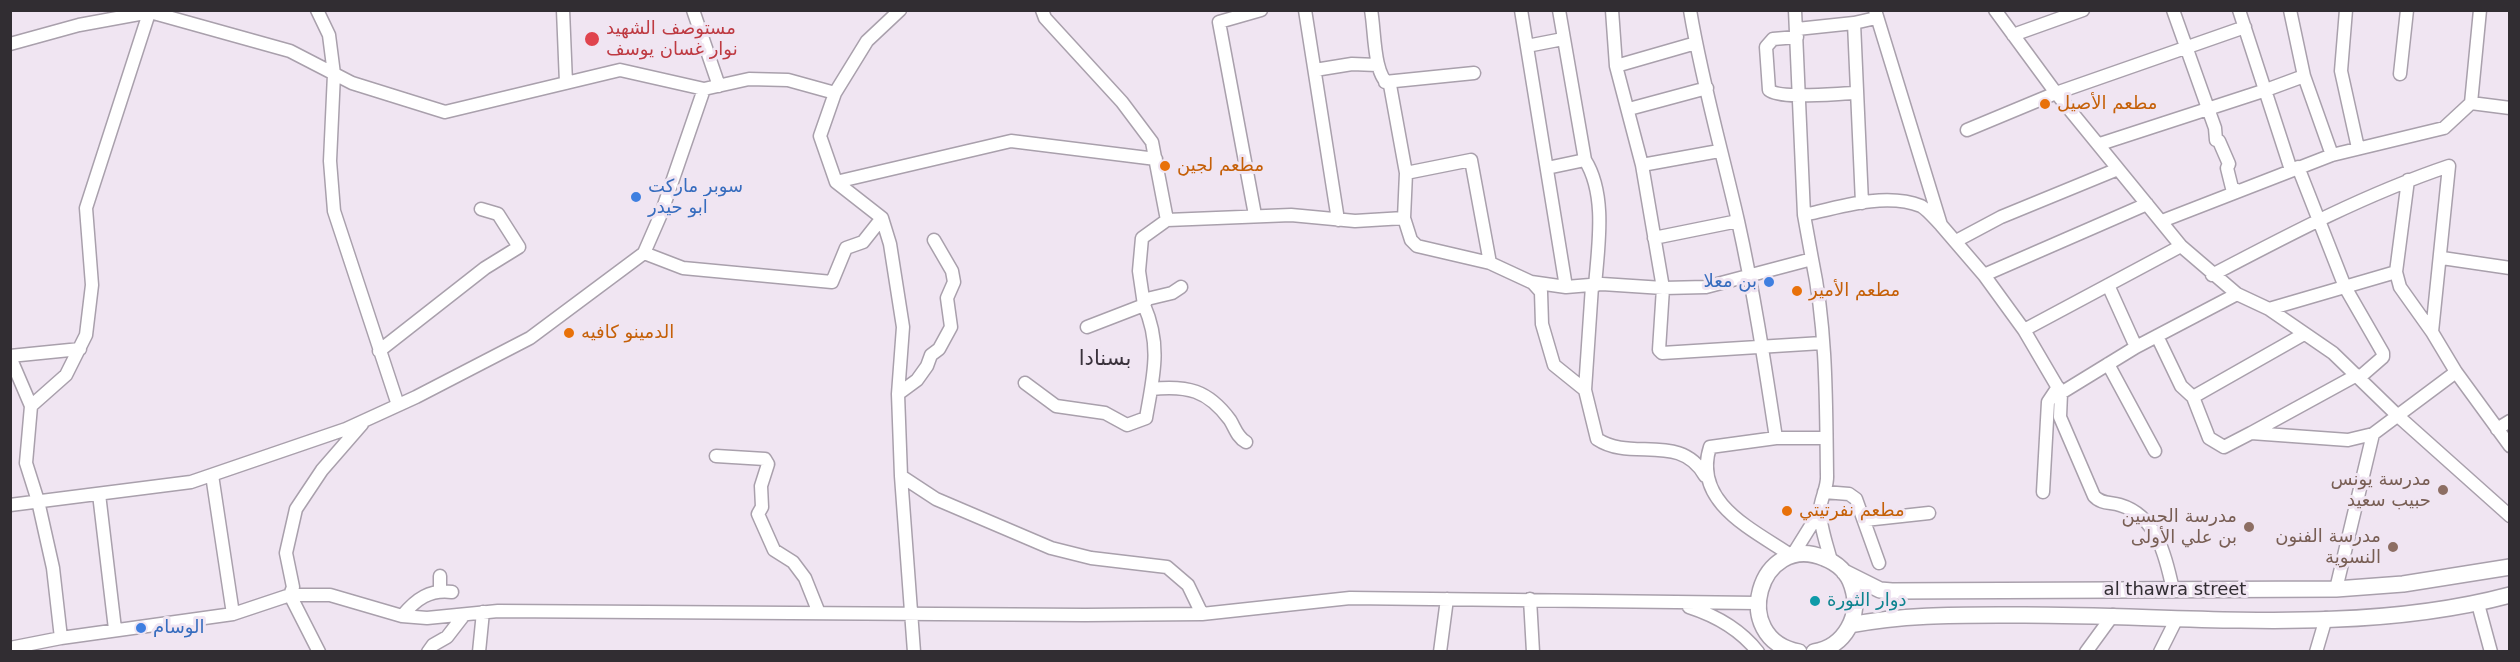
<!DOCTYPE html>
<meta charset="utf-8">
<style>
body{margin:0}
#map{position:relative;width:2520px;height:662px;overflow:hidden;background:#f0e5f2;font-family:"DejaVu Sans",sans-serif}
canvas{display:block}
.frame{position:absolute;inset:0;border:12px solid #312d32;pointer-events:none}
</style>
<div id="map">
<canvas width="2520" height="662"></canvas>
<div class="frame"></div>
</div>
<script>
const ctx = document.querySelector('canvas').getContext('2d');
ctx.lineJoin = 'round';
function stroke(path, color, width, dash) { ctx.strokeStyle = color; ctx.lineWidth = width; ctx.lineCap = dash ? 'butt' : 'round'; ctx.setLineDash(dash || []); ctx.stroke(path); }
function label(font, color, halo, rows, align = 'center') {
  ctx.font = font + ' "DejaVu Sans",Vazirmatn,sans-serif'; ctx.lineWidth = 6; ctx.setLineDash([]); ctx.textBaseline = 'middle'; ctx.strokeStyle = halo; ctx.fillStyle = color; for (const [text, x, y, turn = 0] of rows) {
    ctx.save(); ctx.translate(x, y); ctx.rotate((+turn || 0) * Math.PI / 180); ctx.textAlign = isNaN(turn) ? turn : align; if (halo) ctx.strokeText(text, 0, 0); ctx.fillText(text, 0, 0); ctx.restore();
  }
}
const minor = new Path2D(`
 M317,10L329,35L334,74L330,161L334,211L398,405
 M563,10L566,83
 M693,10L719,86
 M1042,10L1045,18L1122,102L1152,142L1167,220
 M1305,10L1338,220
 M1371,10C1375,30 1373,76 1390,85L1406,173L1404,218
 M1521,10L1566,287
 M1559,10L1585,160
 M1612,10L1616,66L1642,165L1663,288L1659,350L1662,353L1822,343
 M1690,10C1702,82 1722,151 1738,221C1754,293 1765,366 1776,438
 M1795,10L1804,215
 M1875,10L1941,225L1984,275L2024,330L2061,393L2136,347L2237,294
 M1995,10L2056,93L2181,246L2237,294L2269,309L2333,353L2398,416L2510,516
 M2173,10L2215,128L2216,140L2219,141L2229,164L2227,168L2232,188L2237,190
 M2239,10L2291,170
 M2290,10L2304,76L2332,155
 M2346,10L2341,71L2358,148
 M1797,29L1854,23
 M2013,35L2083,10
 M1797,37L1773,39L1766,47L1769,90C1781,100 1839,93 1857,93
 M10,44L79,25L150,12L290,51L352,83L445,112L620,70L704,89L749,79L788,80L835,93
 M1527,46L1563,39
 M1616,66L1696,43
 M1315,70L1352,64L1377,65
 M2400,74L2407,10
 M1385,82L1474,73
 M2471,103L2480,10
 M1629,109L1707,88
 M1967,130L2056,93L2245,27
 M2100,144L2266,90L2304,76
 M1642,165L1719,151
 M2298,167L2345,287L2383,353V357L2360,377
 M1547,168L1585,160C1607,195 1598,247 1595,286
 M1406,173L1471,160L1490,263
 M836,182L1011,141L1156,159
 M1862,203L1854,23L1876,18
 M1255,215L1219,22L1261,10
 M882,218L890,244L903,327L898,394L901,476L936,499L1051,548L1091,558L1167,567L1188,585L1202,614
 M2162,221L2332,155L2444,128L2471,103L2510,108
 M1654,238L1738,221
 M1956,241L2001,217L2118,169
 M644,253L683,268L832,282L846,248L863,242L882,218L836,182L820,136L835,93L867,41L900,10
 M2442,258L2510,268
 M1812,259C1827,330 1826,404 1827,475C1828,488 1820,499 1820,511C1820,527 1827,545 1831,561
 M2396,272L2400,287L2432,332
 M1984,275L2147,204
 M2212,275C2290,234 2366,194 2449,166L2432,332L2456,372L2510,446
 M1532,282L1541,292L1542,324L1554,365L1585,390L1597,439C1631,462 1681,432 1705,476
 M2108,285L2136,347
 M2269,309L2396,272L2408,180
 M1087,327L1144,305L1139,271L1142,238L1167,220L1291,215L1355,221L1404,218L1411,240L1417,246L1490,263L1531,282L1566,287L1602,284L1663,288L1706,287L1812,259L1804,215C1839,207 1886,192 1921,206C1928,210 1935,219 1941,225
 M2024,330L2181,246
 M2157,336L2181,386L2193,397L2209,438L2224,447L2251,433L2348,440L2373,434
 M379,351L485,268L519,247L498,214L481,209
 M10,356L80,349
 M10,357L31,406
 M2108,364L2155,451
 M1025,383L1056,406L1105,413L1127,425L1146,418C1153,377 1162,346 1144,305L1147,299L1172,293L1181,287
 M1151,389C1187,385 1208,390 1230,420C1235,428 1237,437 1246,442
 M1585,390L1592,286
 M2061,393L2060,417L2094,496C2101,504 2110,502 2120,505C2157,516 2166,557 2173,590
 M898,394L917,380L927,366L931,355L939,349L951,327L947,298L954,282L952,271L934,240
 M2193,397L2304,334
 M2497,429L2510,421
 M2251,433L2357,375
 M716,456L765,459L768,464L761,486L762,507L758,514L774,550L793,562L805,578L819,613
 M212,475L233,614
 M901,476L914,652
 M1824,492L1849,494L1856,499L1879,563
 M2043,492L2048,402L2058,387
 M99,494L115,629
 M10,505L191,482L346,429L416,397L530,338L644,253L661,214L704,89
 M1820,511L1792,556C1754,530 1692,503 1710,447L1776,438H1826
 M1865,520L1929,513
 M2336,589L2373,434L2456,372
 M440,591V576
 M1530,599L1533,652
 M2478,604L2491,652
 M1689,607C1717,616 1740,629 1758,652
 M402,616C416,599 430,589 452,592
 M61,638L53,568L38,501L26,463L31,406L66,375L86,335L92,285L86,208L150,10
 M10,648L61,638L233,614L290,595H330L402,616L427,618L498,611L1085,615L1202,614L1350,598L1757,603
 M319,652L290,595L293,587L286,553L296,509L322,470L362,424
 M428,652L433,645L447,637L464,615
 M479,652L483,612
 M1440,652L1447,599
 M2086,652L2113,615
 M2160,652L2177,618
 M2316,652L2326,618`);
const major = new Path2D(`
 M1844,572L1880,590L1892,591L2336,589L2403,584L2510,567
 M1850,625C1905,614 1961,615 2017,615C2178,614 2353,637 2510,595
 M1799,652C1728,639 1759,531 1824,558C1837,563 1848,573 1852,586C1862,615 1845,647 1814,652`);
const markers = [
 [592,39,8,"#e0444e"],
 [2045,104,6,"#e8710a"],
 [1165,166,6,"#e8710a"],
 [636,197,6,"#3f7fe0"],
 [1769,282,6,"#3f7fe0"],
 [1797,291,6,"#e8710a"],
 [569,333,6,"#e8710a"],
 [2443,490,6,"#8d6e63"],
 [1787,511,6,"#e8710a"],
 [2249,527,6,"#8d6e63"],
 [2393,547,6,"#8d6e63"],
 [1815,601,6,"#0f9aa8"],
 [141,628,6,"#3f7fe0"]
];
const healthNames = [
 ["مستوصف الشهيد",606,29],
 ["نوار غسان يوسف",606,50]
];
const foodNames = [
 ["مطعم الأصيل",2057,104],
 ["مطعم لجين",1177,166],
 ["مطعم الأمير",1809,291],
 ["الدمينو كافيه",581,333],
 ["مطعم نفرتيتي",1799,511]
];
const shopNames = [
 ["سوبر ماركت",648,187],
 ["ابو حيدر",648,208],
 ["بن معلا",1757,282,"right"],
 ["الوسام",153,628]
];
const educationNames = [
 ["مدرسة يونس",2431,480],
 ["حبيب سعيد",2431,501],
 ["مدرسة الحسين",2237,517],
 ["بن علي الأولى",2237,538],
 ["مدرسة الفنون",2381,537],
 ["النسوية",2381,558]
];
const streetNames = [
 ["al thawra street",2175,590]
];
const cultureNames = [
 ["دوار الثورة",1827,601]
];
const quarterNames = [
 ["بسنادا",1105,360]
];
stroke(minor, '#a9a0ac', 15);
stroke(major, '#a9a0ac', 18);
stroke(minor, '#fff', 12);
stroke(major, '#fff', 15);
for (const [x, y, r, color] of markers) { const dot = new Path2D(); dot.arc(x, y, r, 0, 2 * Math.PI); ctx.fillStyle = color; ctx.fill(dot); stroke(dot, '#f0e5f2', 2); }
label('18px', '#be3a42', '#f0e5f2', healthNames, 'left');
label('18px', '#c56008', '#f0e5f2', foodNames, 'left');
label('18px', '#366cbe', '#f0e5f2', shopNames, 'left');
label('18px', '#785e54', '#f0e5f2', educationNames, 'right');
label('18px', '#312d32', '#f0e5f2', streetNames);
label('18px', '#0d838f', '#f0e5f2', cultureNames, 'left');
label('21px', '#3a323c', '#f0e5f2', quarterNames);
</script>
